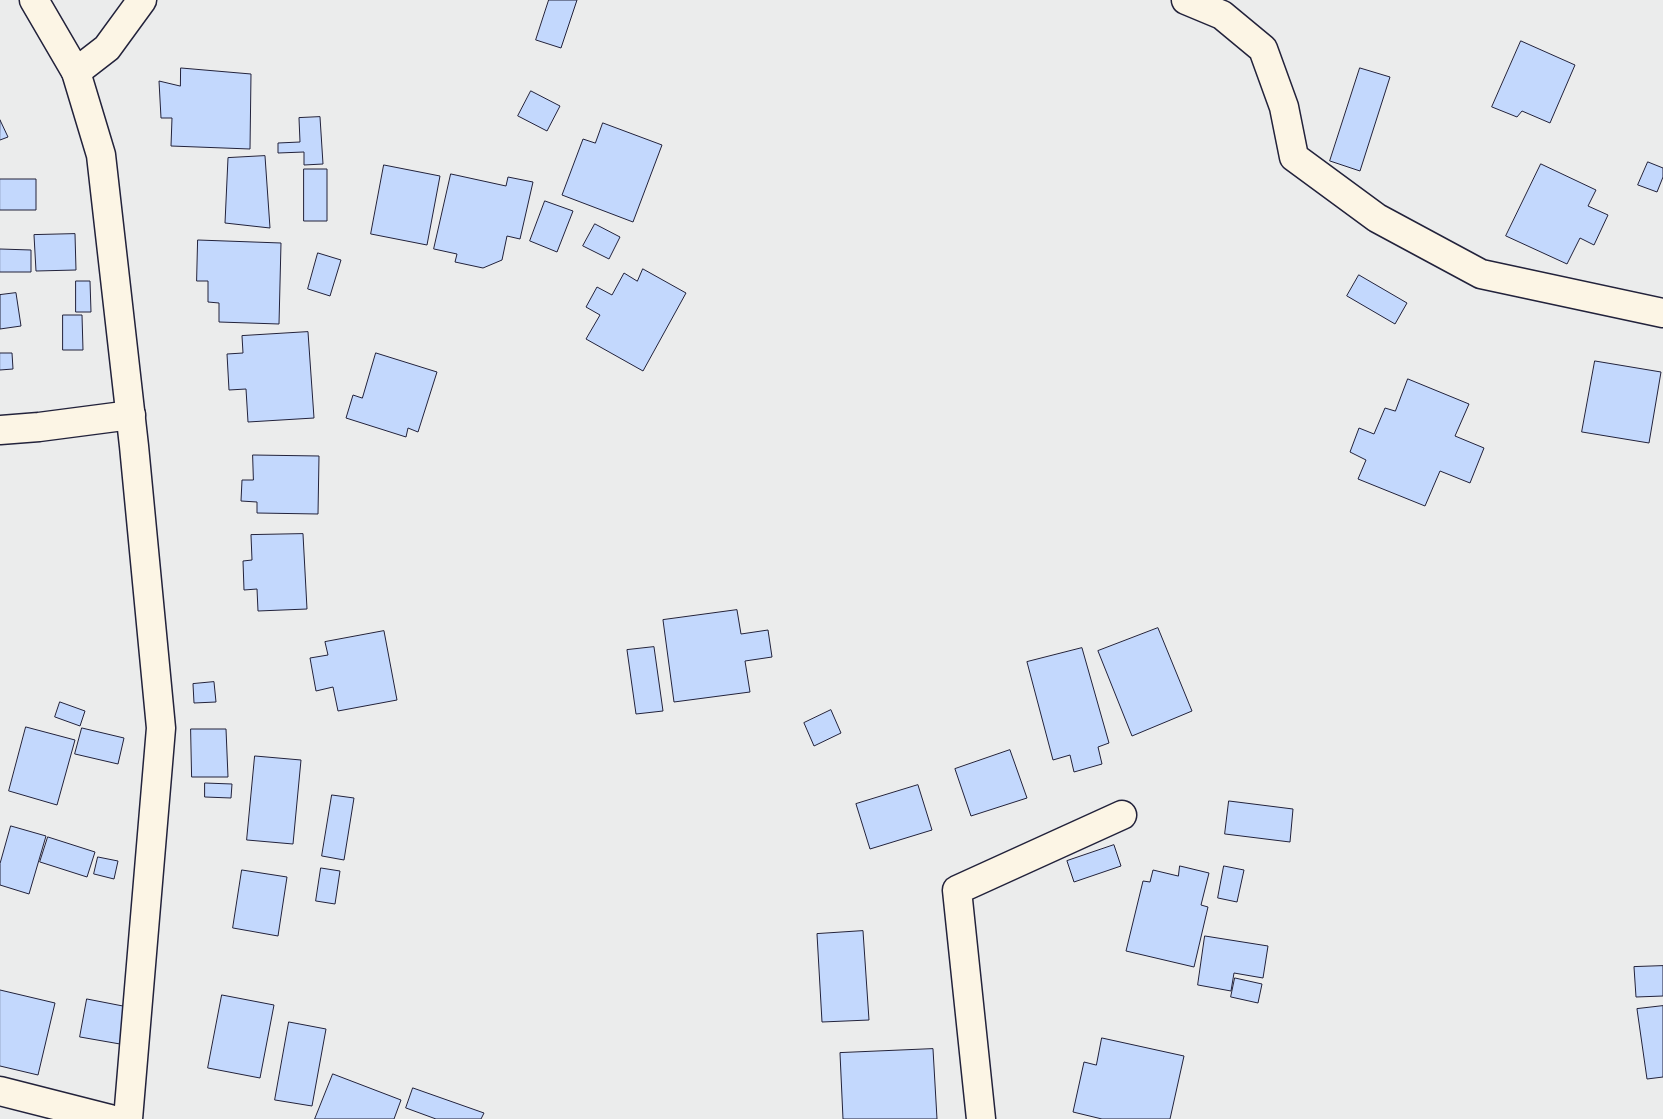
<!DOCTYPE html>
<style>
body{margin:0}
canvas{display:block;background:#ebecec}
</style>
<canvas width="1663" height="1119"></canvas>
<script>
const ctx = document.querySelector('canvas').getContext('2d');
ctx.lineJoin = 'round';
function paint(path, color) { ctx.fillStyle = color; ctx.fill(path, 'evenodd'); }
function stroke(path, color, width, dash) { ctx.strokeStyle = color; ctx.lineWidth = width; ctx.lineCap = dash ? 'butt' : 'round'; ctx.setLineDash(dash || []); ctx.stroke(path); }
const building = new Path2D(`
 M549,0H577L561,48L536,40Z
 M1521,41L1575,65L1550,123L1522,111L1517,117L1492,107Z
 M181,68L251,74L250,149L171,146L172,118H161L159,81L180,86Z
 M1360,68L1390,77L1360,171L1330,161Z
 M531,91L560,106L547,131L518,116Z
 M320,117L323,164L304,165V152L278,153V143L300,142L299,118Z
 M0,120L8,137L0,140Z
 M603,123L662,145L633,222L562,195L583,139L595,143Z
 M265,156L270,228L225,223L228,158Z
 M1648,162L1663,168V177L1657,192L1638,185Z
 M1541,164L1596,190L1588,206L1608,215L1594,245L1580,238L1567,264L1506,236Z
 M384,165L440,176L427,245L371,234Z
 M304,169H327V221H304Z
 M451,174L506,186L508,177L533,182L520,239L507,236L502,260L483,268L455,262L457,254L434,249Z
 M0,179H36V210H0Z
 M545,201L573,211L557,252L530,241Z
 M595,224L620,237L609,259L583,246Z
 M75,234L76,270L36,271L34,235Z
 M198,240L281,243L279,324L219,322V303L208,302V281H197Z
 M0,249L31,250V272H0Z
 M318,253L341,260L330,296L308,289Z
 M643,269L686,293L643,371L586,339L600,315L586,307L597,287L612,295L624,273L637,281Z
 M1359,275L1407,303L1395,324L1347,296Z
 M76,281H90L91,312H76Z
 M16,293L21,326L0,329V295Z
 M63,315H82L83,350H63Z
 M308,332L314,418L248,422L246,389L229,390L227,354L243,353L242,336Z
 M0,353H12L13,369L0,370Z
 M376,353L437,372L418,432L408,428L406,437L346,418L353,395L362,398Z
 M1595,361L1661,372L1649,443L1582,432Z
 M1408,379L1469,404L1455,436L1484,448L1470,483L1440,471L1425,506L1358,479L1366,460L1350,452L1359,428L1374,434L1385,408L1395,411Z
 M253,455L319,456L318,514L257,513V502L241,501L242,480H253Z
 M303,534L307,609L258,611L257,589L244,590L243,561L252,560L251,535Z
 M737,610L741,634L768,630L772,657L745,661L750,692L674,702L663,620Z
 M1158,628L1192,711L1132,736L1098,651Z
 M384,631L397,700L338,711L333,687L316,691L310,658L328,655L325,642Z
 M654,647L663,711L636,714L627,650Z
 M1082,648L1109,743L1098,747L1102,764L1074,772L1070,755L1053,760L1027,662Z
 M214,682L216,702L194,703L193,684Z
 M60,702L85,711L80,726L55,717Z
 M831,710L841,733L814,746L804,723Z
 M26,727L75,740L57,805L9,791Z
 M82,728L124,738L118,764L75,754Z
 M191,729H226L228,777H192Z
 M1010,750L1027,798L971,816L955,769Z
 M255,756L301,760L293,844L247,840Z
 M205,783L232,784L231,798L205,797Z
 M918,785L932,830L870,849L856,804Z
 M332,795L354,798L344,860L322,856Z
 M1229,801L1293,809L1290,842L1225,834Z
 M11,826L46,836L29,894L0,885V864Z
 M48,837L95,852L87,877L40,862Z
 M1114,845L1121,866L1074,882L1067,861Z
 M98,857L118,861L114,879L94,874Z
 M1180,866L1209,873L1201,905L1208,907L1194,967L1126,951L1143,881L1150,882L1153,870L1178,876Z
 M1224,866L1244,870L1237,902L1218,898Z
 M321,868L340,871L335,904L316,901Z
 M242,870L287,877L278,936L233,928Z
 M863,931L869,1020L822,1022L817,934Z
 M1205,936L1268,946L1263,978L1234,973L1231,991L1198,985Z
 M1663,966V996L1636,997L1634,967Z
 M1235,978L1262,984L1258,1003L1231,997Z
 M0,990L55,1003L38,1075L0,1066Z
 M222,995L274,1005L260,1078L208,1068Z
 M87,999L128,1007L120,1044L80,1037Z
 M1663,1006V1077L1647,1079L1637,1009Z
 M289,1022L326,1029L312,1106L275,1100Z
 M1102,1038L1184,1056L1170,1119H1102L1073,1112L1084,1062L1096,1065Z
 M933,1049L937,1119H843L840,1053Z
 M333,1074L401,1100L394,1119H315Z
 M413,1088L484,1113L481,1119H436L406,1108Z`);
const street = new Path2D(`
 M1186,0L1222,15L1263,49L1284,107L1294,157L1377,218L1481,274L1663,313
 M76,72L107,48L142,0
 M0,430L39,427L131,415
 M0,1091L110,1119
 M981,1119L957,890L1122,815`);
const secondary = new Path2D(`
 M34,0L76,72L101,155L134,446L161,728L128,1119`);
paint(building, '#c3d8fd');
stroke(building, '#22223b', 1);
stroke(street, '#22223b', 31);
stroke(secondary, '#22223b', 31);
stroke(street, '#fcf5e5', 28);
stroke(secondary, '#fcf5e5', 28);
</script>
